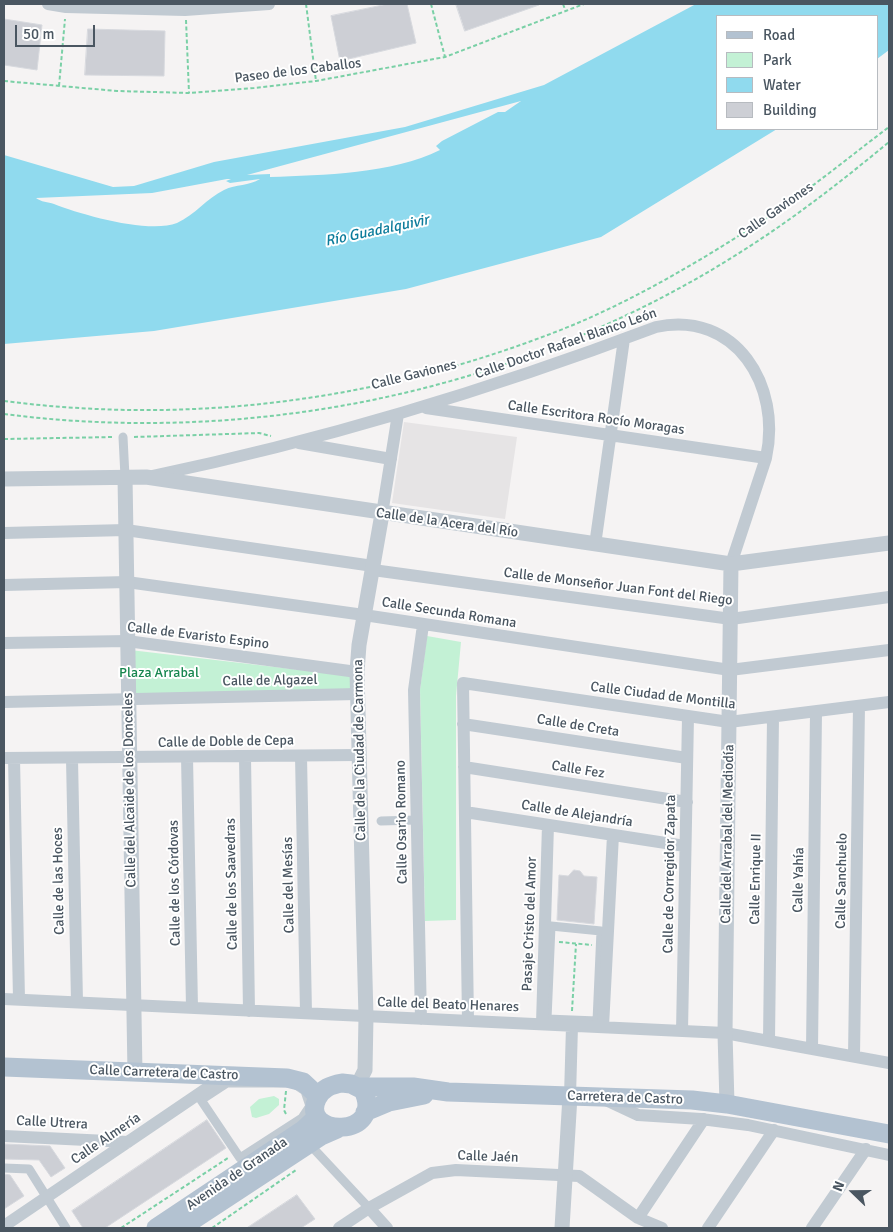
<!DOCTYPE html>
<meta charset="utf-8">
<style>
body{margin:0}
#map{position:relative;width:893px;height:1232px;overflow:hidden;background:#f5f3f3;font-family:Signika,sans-serif}
canvas{display:block}
.frame{position:absolute;inset:0;border:5px solid #4a5661;pointer-events:none}
.legend{position:absolute;left:716px;top:15px;width:162px;height:115px;box-sizing:border-box;background:#fff;border:1px solid #b7bbc0;margin:0;padding:6px 9px;list-style:none;font-size:15px;color:#4a5661}
.legend li{display:flex;align-items:center;gap:10px;height:25px}
.legend b{width:25px;border:1px solid #b7bbc0}
.north{position:absolute;left:828px;top:1167px;width:50px;height:50px;-webkit-text-stroke:4px #fff;paint-order:stroke;rotate:292deg;font-size:14px;font-weight:700;line-height:20px;text-align:center;color:#4a5661}
.north::after{content:'';display:block;margin:auto;width:18px;height:22px;background:#4a5661;clip-path:polygon(50% 0,100% 100%,50% 72%,0 100%)}
.scale{position:absolute;left:15px;top:25px;width:80px;height:22px;box-sizing:border-box;border:2px solid #4a5661;border-top:0;padding-left:6px;font-size:15px;line-height:18px;white-space:nowrap;color:#4a5661;-webkit-text-stroke:4px #fff;paint-order:stroke}
</style>
<div id="map">
<canvas width="893" height="1232"></canvas>
<div class="frame"></div>
<ul class="legend">
<li><b style="height:6px;background:#b3c2d1"></b>Road</li>
<li><b style="height:14px;background:#c3f1d5"></b>Park</li>
<li><b style="height:14px;background:#90daee"></b>Water</li>
<li><b style="height:14px;background:#cdcfd5"></b>Building</li>
</ul>
<div class="north">N</div>
<div class="scale">50 m</div>
</div>
<script>
const ctx = document.querySelector('canvas').getContext('2d');
ctx.lineJoin = 'round';
function paint(path, color) { ctx.fillStyle = color; ctx.fill(path, 'evenodd'); }
function stroke(path, color, width, dash) { ctx.strokeStyle = color; ctx.lineWidth = width; ctx.lineCap = dash ? 'butt' : 'round'; ctx.setLineDash(dash || []); ctx.stroke(path); }
function label(font, color, halo, rows, align = 'center') {
  ctx.font = font + ' Signika,sans-serif'; ctx.lineWidth = 4; ctx.setLineDash([]); ctx.textBaseline = 'middle'; ctx.strokeStyle = halo; ctx.fillStyle = color; for (const [text, x, y, turn = 0] of rows) {
    ctx.save(); ctx.translate(x, y); ctx.rotate((+turn || 0) * Math.PI / 180); ctx.textAlign = isNaN(turn) ? turn : align; if (halo) ctx.strokeText(text, 0, 0); ctx.fillText(text, 0, 0); ctx.restore();
  }
}
const education = new Path2D(`
 M404,422L517,437L505,519L392,503Z`);
const green = new Path2D(`
 M427,636L461,642L456,696V920L425,921L420,690Z
 M130,650L352,676L350,695L131,693Z
 M274,1096L279,1099V1105L269,1114L256,1118L252,1117L250,1107L259,1099Z`);
const water = new Path2D(`
 M696,4H889V50L877,59V16H717V129H777L601,237L406,289L154,331L4,344V155L113,187L134,186L214,162L405,127L544,85ZM521,101L505,112H498L442,141L436,146L440,150C392,174 323,175 270,177V174L247,175ZM227,179H231L226,181L230,183L260,179C249,186 236,184 224,190C207,198 195,215 177,223C149,234 82,215 54,204C48,202 41,202 36,198L152,193Z`);
const building = new Path2D(`
 M388,4H407L416,43L340,61L331,16Z
 M456,4H539V5L465,31Z
 M4,19L42,25L37,70L4,65Z
 M88,29L165,31L164,76L85,75Z
 M574,870L580,871L584,876L597,877L594,924L557,920L559,875L568,876Z
 M207,1120L226,1148L105,1228H83L72,1211Z
 M4,1144L50,1146L65,1168L51,1177L39,1160L4,1159Z
 M4,1174L10,1175L24,1196L4,1209Z
 M297,1195L315,1219L301,1228H247Z`);
const path = new Path2D(`
 M306,4L316,81
 M431,4L445,57
 M563,4L566,12
 M186,20L189,93
 M4,81L117,91L189,93L254,88L316,81L445,57L584,4
 M59,86L65,19
 M4,401C198,426 391,399 573,325C635,299 697,263 754,226C801,197 845,160 889,127
 M4,414C260,447 529,389 747,248C797,216 843,180 889,142
 M134,437L259,433L271,436
 M4,439L114,437
 M559,942L592,945
 M572,1011L576,944
 M286,1091L284,1110L287,1116
 M121,1228L228,1158
 M212,1228L296,1170`);
const pedestrian = new Path2D(`
 M123,437L125,477
 M381,821L417,820
 M551,926L601,931L597,1021L547,1019Z
 M227,1083H293L305,1091L310,1106L302,1118L240,1158L201,1100Z
 M313,1148L369,1208
 M4,1168L29,1169L66,1228`);
const minor = new Path2D(`
 M48,4L66,7L185,10L269,4
 M426,408L766,458
 M299,443L391,459
 M152,476C324,440 492,389 656,327C736,310 782,386 766,458L731,564
 M382,514L398,414
 M4,533L126,530L373,566
 M595,545L624,339
 M373,570L731,619L889,597
 M4,585L127,582L364,615L730,670L889,650
 M4,643L127,641L357,672
 M4,702L357,694
 M463,724L687,758
 M301,756L306,1013
 M187,757L192,1007
 M245,757L249,1011
 M4,758L358,755
 M14,758L19,999
 M72,759L77,1002
 M464,767L687,802
 M465,812L685,846
 M4,999L725,1033L889,1063
 M421,1019L414,690L423,625
 M468,1021L463,683L729,722L889,702
 M542,1023L548,825
 M603,1027L613,835
 M682,1031L688,717
 M769,1040L773,718
 M812,1049L816,712
 M854,1056L859,706
 M570,1096L572,1026
 M606,1100L638,1115L701,1119L748,1125L889,1155
 M4,1136L128,1142
 M369,1208L387,1228
 M638,1218L704,1119
 M4,1226L225,1076
 M339,1228L369,1208L432,1173L456,1170L579,1176L638,1218L662,1228
 M708,1228L774,1130
 M812,1228L866,1149`);
const tertiary = new Path2D(`
 M125,477L135,1073
 M4,479L146,477L731,564L889,543
 M357,1086L365,1070L366,1017L357,672L359,645L382,514
 M727,1104L725,1033L731,564
 M562,1228L570,1096`);
const primary = new Path2D(`
 M4,1067L287,1078L303,1082L318,1096
 M342,1083L351,1084L363,1090C386,1139 299,1137 317,1099C322,1088 331,1085 342,1083Z
 M359,1087H413L448,1092L692,1100L727,1104L889,1134
 M365,1112L389,1102L424,1095
 M156,1228L303,1130L317,1117
 M181,1228L321,1136L337,1129`);
const streetNames = [
 ["Paseo de los Caballos",298,71,-7],
 ["Calle Gaviones",776,211,-35],
 ["Calle Doctor Rafael Blanco León",566,344,-19],
 ["Calle Gaviones",414,375,-14],
 ["Calle Escritora Rocío Moragas",596,418,8],
 ["Calle de la Acera del Río",447,523,8],
 ["Calle de Monseñor Juan Font del Riego",618,587,7],
 ["Calle Secunda Romana",449,613,9],
 ["Calle de Evaristo Espino",198,636,7],
 ["Calle de Algazel",270,681,-1],
 ["Calle Ciudad de Montilla",663,696,7],
 ["Calle de Creta",578,726,9],
 ["Calle de Doble de Cepa",226,742,-1],
 ["Calle de la Ciudad de Carmona",360,750,-91],
 ["Calle Fez",578,770,9],
 ["Calle del Alcaide de los Donceles",130,790,-91],
 ["Calle de Alejandría",577,814,9],
 ["Calle Osario Romano",402,822,-91],
 ["Calle del Arrabal del Mediodía",728,834,-89],
 ["Calle de Corregidor Zapata",670,874,-89],
 ["Calle Enrique II",756,879,-89],
 ["Calle Yahía",799,880,-89],
 ["Calle de las Hoces",59,881,-91],
 ["Calle Sanchuelo",842,881,-89],
 ["Calle de los Córdovas",175,883,-91],
 ["Calle de los Saavedras",232,884,-91],
 ["Calle del Mesías",289,885,-91],
 ["Pasaje Cristo del Amor",530,924,-88],
 ["Calle del Beato Henares",448,1005,2],
 ["Calle Carretera de Castro",164,1073,2],
 ["Carretera de Castro",625,1098,2],
 ["Calle Utrera",52,1123,3],
 ["Calle Almería",106,1139,-34],
 ["Calle Jaén",488,1157,2],
 ["Avenida de Granada",237,1174,-34]
];
const parkNames = [
 ["Plaza Arrabal",159,673]
];
const waterNames = [
 ["Río Guadalquivir",377,231,-12]
];
paint(education, '#e6e4e5');
paint(green, '#c3f1d5');
paint(water, '#90daee');
paint(building, '#cdcfd5');
stroke(building, '#d7d9de', 1);
stroke(path, '#7ad0a6', 2, [4, 2.5]);
stroke(pedestrian, '#c1cad2', 9);
stroke(minor, '#c1cad2', 12);
stroke(tertiary, '#c1cad2', 15);
stroke(primary, '#b3c2d1', 19);
label('14px', '#4a5661', '#fff', streetNames);
label('14px', '#17864f', '#fff', parkNames);
label('italic 15px', '#0c7c9b', '#fff', waterNames);
</script>
